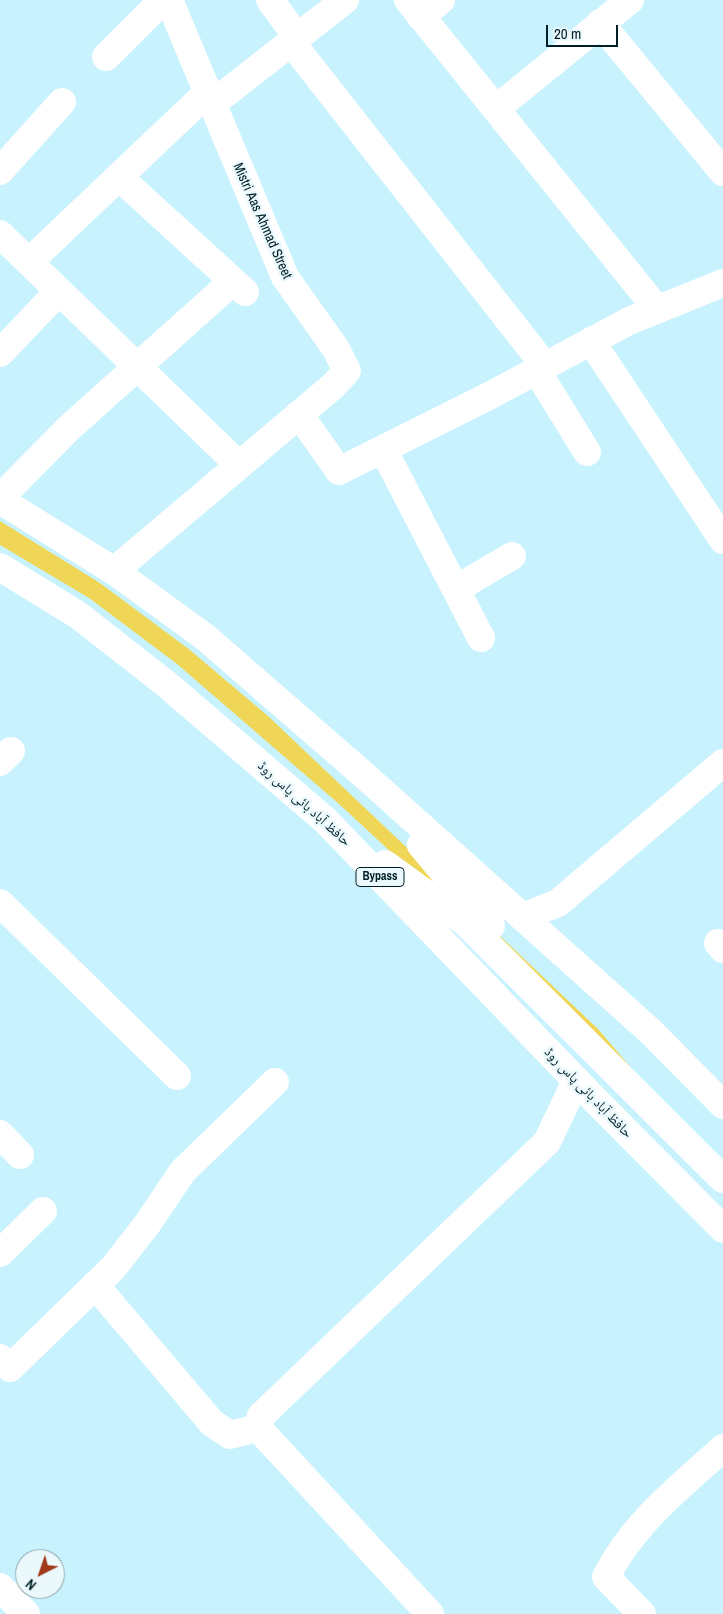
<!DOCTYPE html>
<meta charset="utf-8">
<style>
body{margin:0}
#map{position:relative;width:723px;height:1614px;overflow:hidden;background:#c7f2fe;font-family:"Archivo Narrow",sans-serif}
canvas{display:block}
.north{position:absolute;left:15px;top:1549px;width:50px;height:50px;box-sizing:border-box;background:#ebf9fd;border:1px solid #8da1a7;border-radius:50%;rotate:221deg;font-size:14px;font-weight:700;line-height:20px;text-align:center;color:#001e26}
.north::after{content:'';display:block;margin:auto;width:18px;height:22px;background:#a03918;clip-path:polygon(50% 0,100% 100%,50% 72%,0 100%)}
.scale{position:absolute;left:546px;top:25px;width:72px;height:22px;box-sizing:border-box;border:2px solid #001e26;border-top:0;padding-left:6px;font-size:15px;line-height:18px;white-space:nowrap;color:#001e26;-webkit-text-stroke:4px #ebf9fd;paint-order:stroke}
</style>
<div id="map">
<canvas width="723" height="1614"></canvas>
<div class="north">N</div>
<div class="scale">20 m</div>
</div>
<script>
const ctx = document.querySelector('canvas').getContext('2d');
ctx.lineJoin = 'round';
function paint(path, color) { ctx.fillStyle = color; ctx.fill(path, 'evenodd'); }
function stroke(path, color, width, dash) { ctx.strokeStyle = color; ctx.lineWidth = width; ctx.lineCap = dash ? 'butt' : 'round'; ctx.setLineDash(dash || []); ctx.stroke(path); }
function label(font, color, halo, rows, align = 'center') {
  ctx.font = font + ' "Archivo Narrow","Noto Naskh Arabic",sans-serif'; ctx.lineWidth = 5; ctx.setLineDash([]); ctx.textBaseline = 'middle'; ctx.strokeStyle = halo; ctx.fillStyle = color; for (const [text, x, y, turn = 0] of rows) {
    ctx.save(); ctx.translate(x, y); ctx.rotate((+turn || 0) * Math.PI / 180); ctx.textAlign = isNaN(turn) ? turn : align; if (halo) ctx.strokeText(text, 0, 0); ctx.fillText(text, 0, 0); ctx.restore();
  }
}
const green = new Path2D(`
 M0,521L100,583L190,650L268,716L598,1029L655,1096L339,804L177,664L89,598L0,545Z`);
const minor = new Path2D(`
 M270,0L297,37
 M408,0L657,309
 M421,17L441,0
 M600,23L723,172
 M291,42L545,366
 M106,57L163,0
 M212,104L345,0
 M497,108L630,0
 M0,171L62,102
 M119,177L245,292
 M0,234L239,465
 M29,262L207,93
 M591,341L723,540
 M0,353L59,291
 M537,371L587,452
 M299,414L339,471L489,396L629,321L723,283
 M383,449L481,638
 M0,498L69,428L233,281
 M114,571L333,386L347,371L336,349L285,277L169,0
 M456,589L512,556
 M0,762L11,751
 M0,903L177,1076
 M523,917L558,903L723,763
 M718,943L723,949
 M0,1134L20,1155
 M0,1253L43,1211
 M95,1285L212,1423L230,1435L258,1428
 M0,1358L10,1368L113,1268L148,1223L183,1171L275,1082
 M0,1587L26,1614
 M430,1614L258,1428L261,1416L547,1142L576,1081
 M642,1614L606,1577C632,1524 680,1487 723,1448`);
const highway = new Path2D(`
 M0,500L114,571L205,637L365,776L651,1032L723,1105
 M0,567L78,615L165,683L325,820L595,1100L723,1229
 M421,845L476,911L491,926
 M385,864L465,922L723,1179`);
const shields = [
 [380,877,48]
];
const shieldNames = [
 ["Bypass",380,877]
];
const streetNames = [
 ["Mistri Aas Ahmad Street",262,221,66],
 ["حافظ آباد بائی پاس روڈ",304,804,42],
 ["حافظ آباد بائی پاس روڈ",588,1093,46]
];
paint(green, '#f0d657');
stroke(minor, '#fff', 28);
stroke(highway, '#fff', 28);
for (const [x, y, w] of shields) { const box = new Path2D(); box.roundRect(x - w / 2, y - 9.5, w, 19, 4); ctx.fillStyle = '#ebf9fd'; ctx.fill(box); stroke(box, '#001e26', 1); }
label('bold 12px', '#001e26', null, shieldNames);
label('14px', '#001e26', '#ebf9fd', streetNames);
</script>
